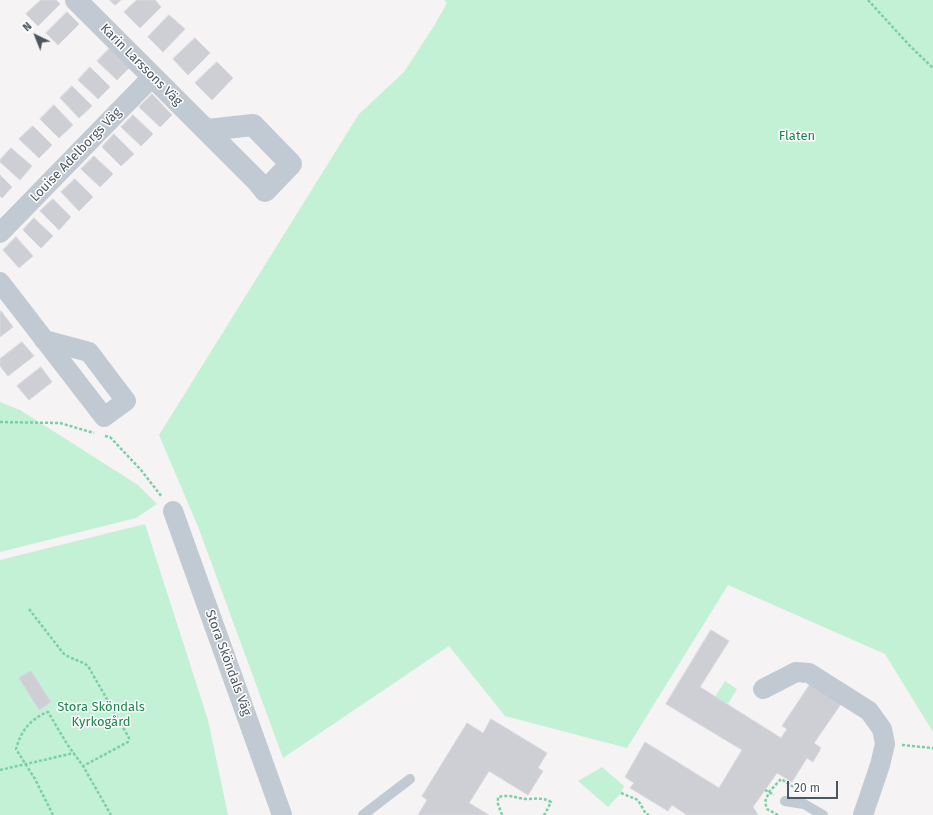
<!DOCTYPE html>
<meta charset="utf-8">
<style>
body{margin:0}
#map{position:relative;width:933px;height:815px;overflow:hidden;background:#f5f3f3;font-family:"Fira Sans",sans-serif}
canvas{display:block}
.north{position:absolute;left:16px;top:16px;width:40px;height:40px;-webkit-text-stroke:3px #fff;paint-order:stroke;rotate:317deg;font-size:11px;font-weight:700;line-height:16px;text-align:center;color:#4a5661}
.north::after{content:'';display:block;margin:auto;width:14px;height:18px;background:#4a5661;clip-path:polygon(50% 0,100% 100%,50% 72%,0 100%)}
.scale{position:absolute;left:787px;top:781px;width:51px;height:18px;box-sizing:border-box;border:2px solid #4a5661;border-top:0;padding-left:5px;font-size:12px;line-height:14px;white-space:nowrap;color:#4a5661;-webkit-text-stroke:3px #fff;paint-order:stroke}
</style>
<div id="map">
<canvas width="933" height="815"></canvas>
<div class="north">N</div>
<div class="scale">20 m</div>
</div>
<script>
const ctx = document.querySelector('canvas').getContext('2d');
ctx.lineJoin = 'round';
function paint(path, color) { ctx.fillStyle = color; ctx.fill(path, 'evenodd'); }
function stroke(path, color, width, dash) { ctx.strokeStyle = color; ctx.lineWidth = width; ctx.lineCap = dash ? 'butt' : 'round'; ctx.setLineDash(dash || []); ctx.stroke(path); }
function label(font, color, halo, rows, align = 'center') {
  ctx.font = font + ' "Fira Sans",sans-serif'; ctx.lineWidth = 3; ctx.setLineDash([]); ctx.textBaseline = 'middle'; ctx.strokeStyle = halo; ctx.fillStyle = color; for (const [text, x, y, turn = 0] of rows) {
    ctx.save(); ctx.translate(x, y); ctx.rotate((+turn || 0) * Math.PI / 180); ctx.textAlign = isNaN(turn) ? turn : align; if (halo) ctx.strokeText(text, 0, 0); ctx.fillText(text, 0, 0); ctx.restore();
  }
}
const green = new Path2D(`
 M444,0H933V732L885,654L728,585L627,748L505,716L449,646L283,758L199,529L159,435L359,114L404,72L434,26L447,3Z
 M0,402L20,410L138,485L157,504L136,518L0,552Z
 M145,524L208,720L228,815H0V560Z
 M725,681L737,689L728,704L715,697Z
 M602,767L624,786L621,793L608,807L578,781Z`);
const building = new Path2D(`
 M41,0H56L60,4L38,26L26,14Z
 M110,0H121L115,5Z
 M137,0H155L161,7L140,28L124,12Z
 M67,12L79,24L58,45L46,33Z
 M169,15L185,29L163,52L148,37Z
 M195,38L210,53L188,75L173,59Z
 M110,48L130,67L117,80L97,61Z
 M217,62L233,78L212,100L195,83Z
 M90,67L110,87L98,99L78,80Z
 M72,86L92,106L79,118L60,98Z
 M152,94L172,115L160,127L139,107Z
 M54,105L73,125L59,138L40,119Z
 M133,115L153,134L141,146L121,127Z
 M33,126L52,145L39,158L19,139Z
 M114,134L134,154L121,166L102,147Z
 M11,148L32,166L20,180L0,162V160Z
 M94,156L113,174L100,187L81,169Z
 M0,175L12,187L2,198L0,196Z
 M75,179L93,197L79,211L61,192Z
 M53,199L71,217L59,230L40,211Z
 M34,218L53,236L41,248L23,230Z
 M16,237L33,256L19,268L3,250Z
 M1,311L13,327L0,337V312Z
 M22,342L34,356L8,376L0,366V359Z
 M41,367L52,382L29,400L17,386Z
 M711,630L729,641L700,687L781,738L787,729L782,726L810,684L841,704L814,743L821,748L813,762L807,758L792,782L777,773L753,807L758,815H687L672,805L668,811L630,788L634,783L625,777L645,742L719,788L742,750L666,704Z
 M31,671L51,702L39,710L19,678Z
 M491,719L547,753L538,768L543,771L528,795L489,771L469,803L489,815H418L427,800L422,796L467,723L483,733Z`);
const path = new Path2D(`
 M868,0L909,45L933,68
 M0,422L60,423L94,433
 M105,436L110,437L141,470L162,497
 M29,609L63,653C70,659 80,660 88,666L129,738L128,742L83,766
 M902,745L933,748
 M0,770L74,753
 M765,790L774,795
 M621,793L638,800L646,814L649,815
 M53,815L35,779L16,749C21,731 30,719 48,712L67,744L83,766L111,815
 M502,815L498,804V797C512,794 514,798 526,799C536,799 542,797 551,802L545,814L543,815
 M778,815L767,809L765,802L769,792L781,779L797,789`);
const service = new Path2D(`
 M785,801L804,804L823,815
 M363,815L410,779`);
const minor = new Path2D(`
 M0,233L153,76
 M0,282L104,417L126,401L89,352L44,340
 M173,511L282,815
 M763,689L796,672L809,673L869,711L882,729L885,744L880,765L863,815`);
const tertiary = new Path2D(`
 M76,0L257,181L265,191L291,164L253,125L207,130`);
const streetNames = [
 ["Karin Larssons Väg",141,65,45],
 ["Louise Adelborgs Väg",76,155,-46],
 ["Stora Sköndals Väg",228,663,70]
];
const parkNames = [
 ["Flaten",797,136],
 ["Stora Sköndals",101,707],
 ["Kyrkogård",101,722]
];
paint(green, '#c3f1d5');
paint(building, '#cdcfd5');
stroke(building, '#d7d9de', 1);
stroke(path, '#7ad0a6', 2.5, [3, 2]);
stroke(service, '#c1cad2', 10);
stroke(minor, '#c1cad2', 20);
stroke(tertiary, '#c1cad2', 22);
label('13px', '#4a5661', '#fff', streetNames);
label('13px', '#17864f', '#fff', parkNames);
</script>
